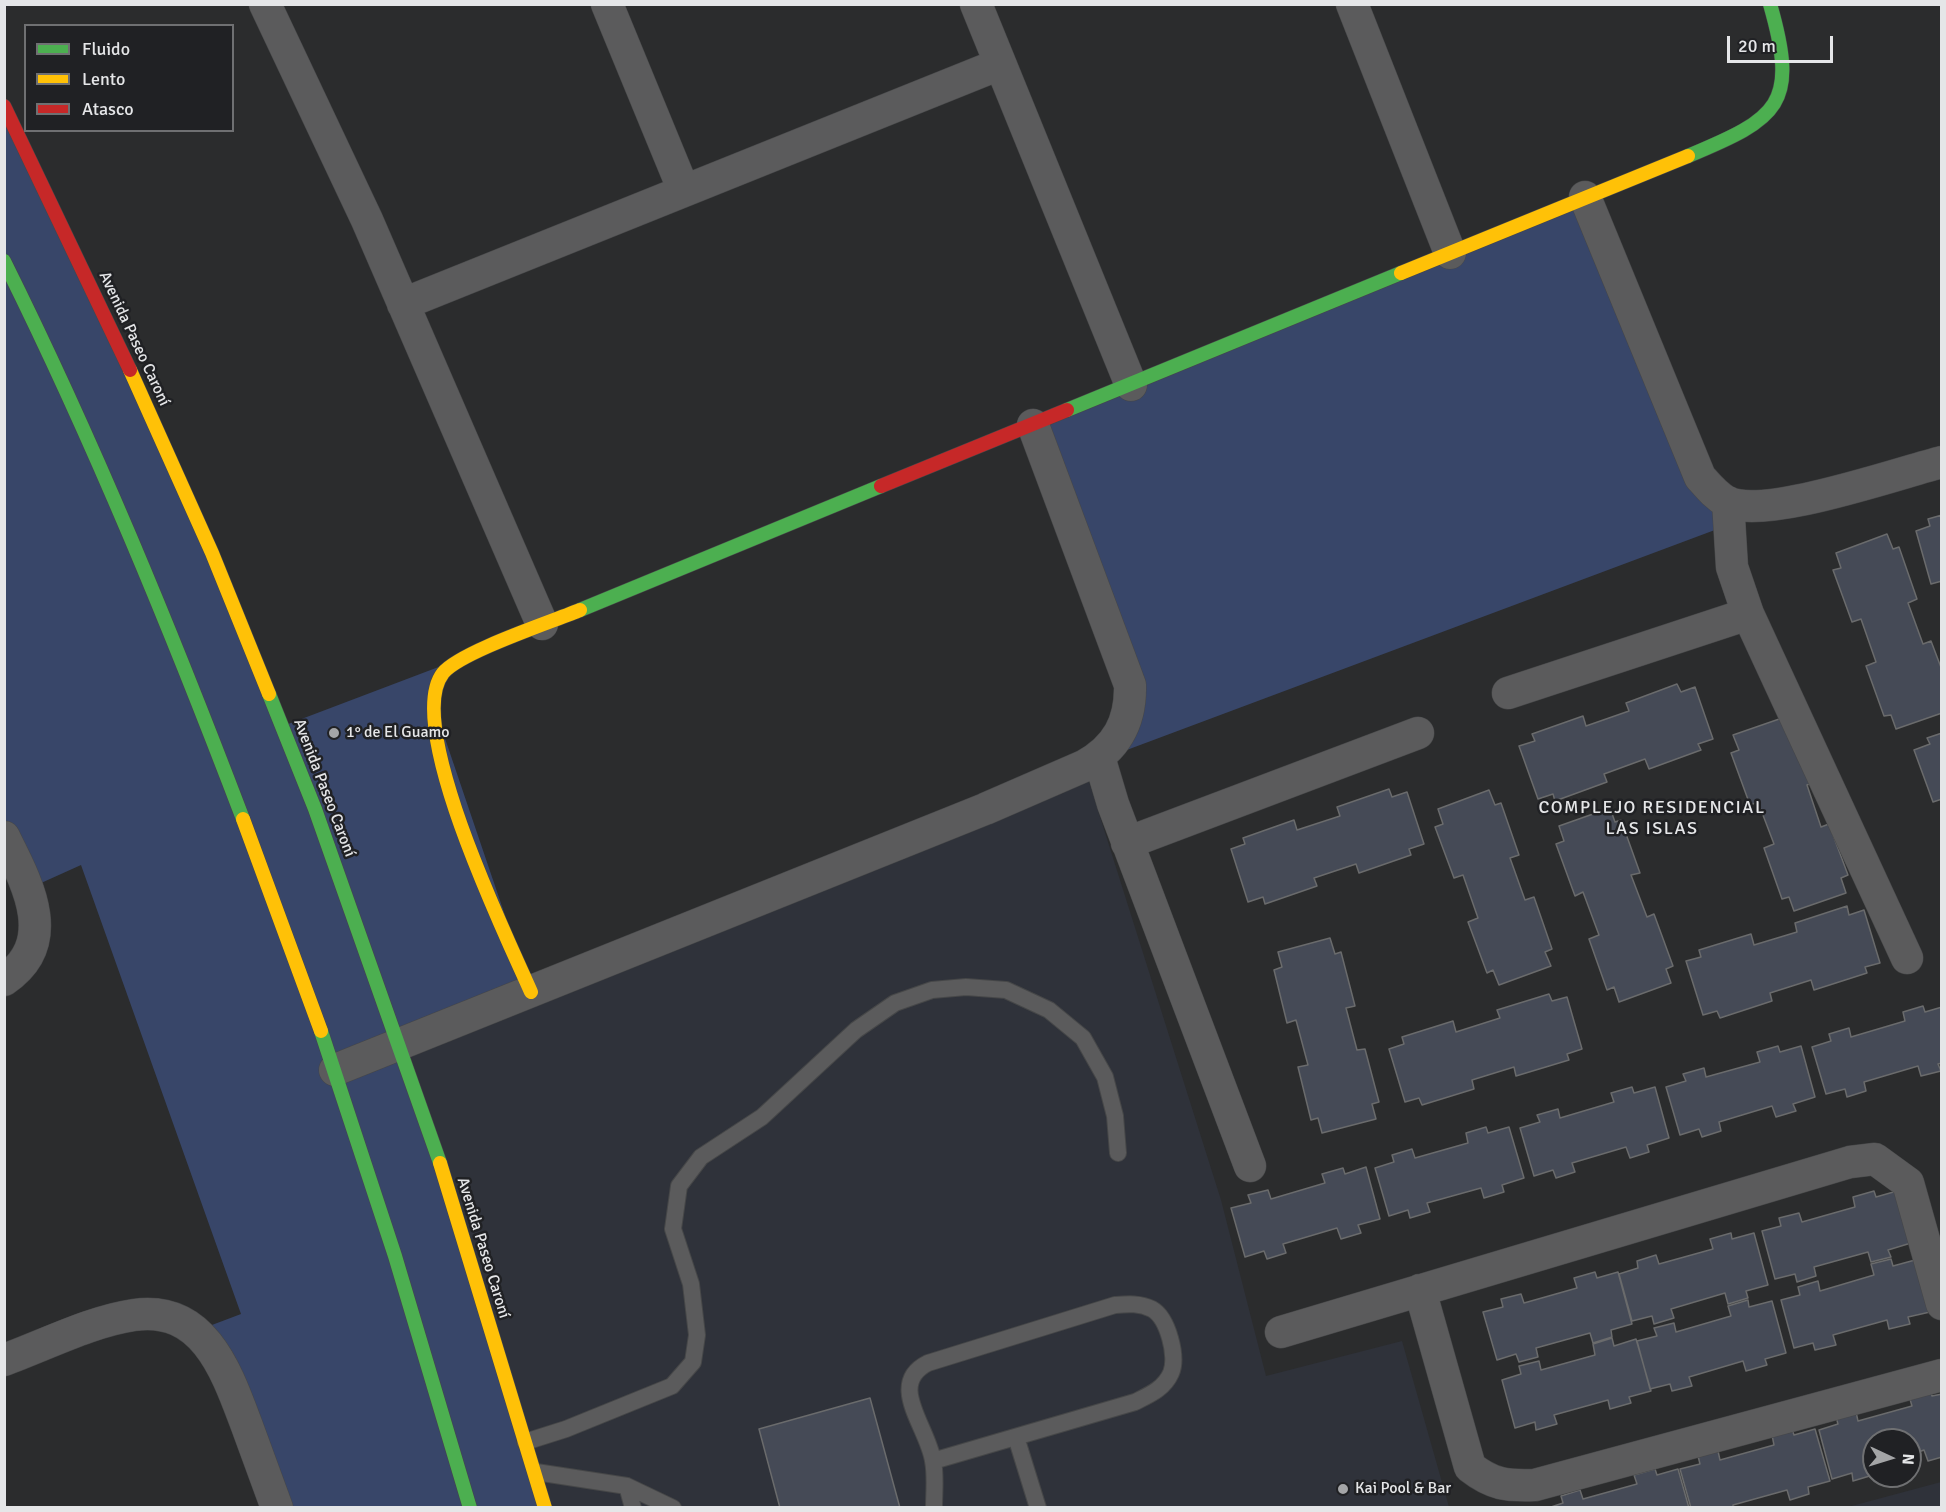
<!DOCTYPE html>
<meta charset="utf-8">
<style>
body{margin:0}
#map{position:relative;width:1946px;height:1512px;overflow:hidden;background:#2b2c2d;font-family:Signika,sans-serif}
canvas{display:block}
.frame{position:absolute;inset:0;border:6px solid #e5e6e8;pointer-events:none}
.legend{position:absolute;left:24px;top:24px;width:210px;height:108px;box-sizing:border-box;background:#202124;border:2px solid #6f7072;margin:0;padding:8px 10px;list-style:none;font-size:18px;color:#e5e6e8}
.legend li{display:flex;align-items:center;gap:12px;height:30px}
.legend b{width:30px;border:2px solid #6f7072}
.north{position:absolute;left:1862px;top:1428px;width:60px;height:60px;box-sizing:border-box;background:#202124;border:2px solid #6f7072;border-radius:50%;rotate:94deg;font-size:16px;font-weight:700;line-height:24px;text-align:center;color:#e5e6e8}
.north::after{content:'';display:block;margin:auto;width:21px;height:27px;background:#a4a5a7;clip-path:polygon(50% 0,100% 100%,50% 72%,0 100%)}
.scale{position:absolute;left:1727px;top:36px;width:106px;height:27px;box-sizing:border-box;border:3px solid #e5e6e8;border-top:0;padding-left:8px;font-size:18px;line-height:21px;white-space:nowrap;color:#e5e6e8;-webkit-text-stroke:4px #202124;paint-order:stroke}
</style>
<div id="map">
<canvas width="1946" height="1512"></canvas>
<div class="frame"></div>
<ul class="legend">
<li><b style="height:8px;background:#4caf50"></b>Fluido</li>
<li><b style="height:8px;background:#ffc107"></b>Lento</li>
<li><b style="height:8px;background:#c62828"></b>Atasco</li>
</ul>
<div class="north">N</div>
<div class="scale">20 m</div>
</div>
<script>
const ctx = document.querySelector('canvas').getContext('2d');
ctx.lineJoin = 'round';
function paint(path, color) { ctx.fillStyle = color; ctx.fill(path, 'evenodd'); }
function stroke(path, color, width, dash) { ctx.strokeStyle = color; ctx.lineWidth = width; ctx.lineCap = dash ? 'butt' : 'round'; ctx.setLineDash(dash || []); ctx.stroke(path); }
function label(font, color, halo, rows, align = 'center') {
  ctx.font = font + ' Signika,sans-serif'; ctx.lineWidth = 5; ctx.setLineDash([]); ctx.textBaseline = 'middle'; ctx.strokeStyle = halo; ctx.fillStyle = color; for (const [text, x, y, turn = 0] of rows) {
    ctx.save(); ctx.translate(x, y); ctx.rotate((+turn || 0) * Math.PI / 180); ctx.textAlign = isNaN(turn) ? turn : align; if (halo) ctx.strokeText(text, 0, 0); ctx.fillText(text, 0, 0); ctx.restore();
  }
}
const built = new Path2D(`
 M1084,766L1221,1200L1266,1376L1402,1341L1449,1507H545L399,1045Z
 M1941,1482V1507H1848Z`);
const green = new Path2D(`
 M4,106L283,726L457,660L434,706L531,992L400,1044L545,1507H277L196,1331L241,1314L81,865L30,888L5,837Z
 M1585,197L1714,493L1787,503L1084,766L1128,716L1033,425Z`);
const building = new Path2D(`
 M1942,515V581L1931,584L1916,531L1930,526L1928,519Z
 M1887,534L1893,549L1899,547L1917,599L1908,603L1923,644L1931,641L1942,670V713L1896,729L1891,715L1884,716L1866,666L1876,662L1861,619L1852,622L1833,570L1841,568L1836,553Z
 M1677,684L1681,692L1695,687L1713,739L1698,744L1701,750L1649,769L1645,759L1604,774L1607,782L1555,801L1553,794L1538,799L1519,746L1535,741L1532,734L1583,716L1586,726L1629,711L1626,703Z
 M1785,717L1815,782L1807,785L1821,827L1829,824L1848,875L1841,878L1846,893L1794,911L1789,897L1782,899L1764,848L1774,844L1758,802L1750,805L1731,753L1739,750L1733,735Z
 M1942,733V799L1933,802L1914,750L1930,744L1927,738Z
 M1389,789L1392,797L1407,792L1424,844L1409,849L1411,855L1359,873L1356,864L1314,878L1317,886L1265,904L1263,897L1248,902L1231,849L1245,844L1243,838L1294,820L1297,830L1340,816L1337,807Z
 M1489,790L1495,805L1501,803L1519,855L1510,858L1525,900L1534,897L1552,949L1545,952L1551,966L1499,985L1493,970L1487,973L1468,922L1478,918L1463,875L1454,878L1435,827L1443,824L1438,809Z
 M1610,808L1615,822L1621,820L1640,873L1631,875L1647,917L1654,914L1673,966L1666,969L1671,983L1619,1002L1614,987L1607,990L1589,939L1599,935L1583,892L1575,896L1556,844L1564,841L1559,826Z
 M1847,906L1849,915L1864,910L1880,963L1865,967L1867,973L1814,990L1811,980L1770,993L1772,1001L1720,1018L1717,1011L1703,1015L1686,961L1701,957L1699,950L1751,934L1754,945L1797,932L1795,923Z
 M1330,938L1335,954L1341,952L1355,1006L1346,1008L1357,1050L1365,1049L1379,1102L1372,1104L1376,1119L1322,1133L1318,1118L1311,1120L1298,1067L1308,1065L1296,1020L1287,1023L1274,970L1282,967L1278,952Z
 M1549,994L1552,1001L1567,997L1582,1049L1567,1054L1569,1060L1516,1076L1514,1067L1472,1080L1474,1089L1422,1105L1419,1098L1405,1102L1389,1049L1404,1044L1402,1037L1453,1021L1456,1032L1500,1018L1497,1010Z
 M1923,1006L1925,1012L1942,1007V1063L1938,1064L1941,1071L1921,1076L1918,1066L1864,1082L1866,1091L1847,1097L1845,1089L1826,1094L1812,1047L1831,1041L1829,1034L1849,1028L1851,1037L1905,1021L1903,1012Z
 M1778,1046L1780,1052L1801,1046L1815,1097L1793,1104L1796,1111L1776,1117L1772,1106L1719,1122L1721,1131L1702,1137L1699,1129L1680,1135L1666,1087L1686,1081L1683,1074L1704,1068L1706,1077L1760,1062L1757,1052Z
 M1632,1087L1634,1093L1655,1087L1669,1138L1647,1145L1649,1152L1630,1158L1626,1147L1572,1163L1575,1172L1556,1178L1553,1170L1534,1176L1520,1128L1540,1122L1537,1115L1558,1109L1560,1118L1614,1102L1611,1093Z
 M1486,1127L1488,1133L1509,1127L1524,1178L1502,1185L1504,1192L1484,1198L1481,1188L1427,1203L1430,1212L1410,1218L1408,1210L1389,1216L1375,1168L1394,1162L1392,1155L1412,1149L1415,1158L1468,1143L1466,1133Z
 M1366,1167L1380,1219L1358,1225L1361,1233L1341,1239L1337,1228L1283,1244L1286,1253L1267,1259L1264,1251L1245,1257L1231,1208L1251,1203L1248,1195L1268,1190L1271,1199L1325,1183L1322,1174L1343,1168L1345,1174Z
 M1874,1191L1876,1197L1897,1191L1911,1243L1888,1250L1891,1257L1871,1262L1868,1252L1814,1267L1816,1276L1797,1282L1795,1274L1775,1279L1762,1231L1781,1226L1779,1218L1799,1213L1802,1222L1855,1207L1853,1197Z
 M1731,1233L1732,1239L1754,1233L1768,1285L1746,1291L1748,1298L1728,1304L1725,1293L1671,1309L1674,1318L1654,1324L1652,1316L1632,1321L1619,1274L1638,1268L1637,1261L1656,1255L1659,1264L1713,1249L1710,1239Z
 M1891,1259L1893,1266L1915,1260L1930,1312L1908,1317L1910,1324L1889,1329L1887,1320L1833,1335L1836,1345L1815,1350L1813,1343L1794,1348L1781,1300L1800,1295L1798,1287L1818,1281L1820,1291L1874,1275L1871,1264Z
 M1595,1272L1597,1278L1618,1272L1632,1324L1611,1330L1612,1337L1593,1343L1590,1333L1536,1348L1538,1357L1519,1362L1516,1354L1497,1360L1483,1312L1503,1307L1501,1299L1521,1294L1524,1303L1577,1288L1574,1278Z
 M1748,1300L1749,1307L1772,1301L1786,1353L1765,1359L1767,1365L1746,1371L1743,1361L1689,1377L1692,1386L1672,1391L1670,1384L1650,1389L1637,1341L1657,1336L1654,1328L1674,1323L1676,1332L1731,1316L1728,1306Z
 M1612,1338L1614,1346L1636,1339L1651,1391L1629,1397L1631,1403L1610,1409L1608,1400L1554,1415L1557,1424L1536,1430L1535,1422L1515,1428L1502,1380L1521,1374L1519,1366L1539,1361L1541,1370L1595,1355L1593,1344Z
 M1930,1390L1932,1396L1942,1394V1457L1928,1461L1924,1450L1910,1455V1440H1874V1465L1870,1466L1873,1475L1853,1481L1852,1473L1832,1479L1819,1430L1838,1424L1836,1417L1856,1412L1858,1421L1912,1406L1909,1396Z
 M870,1398L900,1508H780L759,1429Z
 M1792,1429L1794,1435L1815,1429L1830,1481L1808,1487L1809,1494L1790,1500L1787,1490L1733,1505V1508H1691L1680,1469L1700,1464L1698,1456L1718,1451L1720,1460L1774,1445L1772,1435Z
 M1655,1469L1657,1475L1678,1469L1689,1508H1548L1563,1503L1561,1496L1580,1490L1583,1499L1637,1484L1634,1475Z`);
const lane = new Path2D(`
 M1016,1437L1038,1508
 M525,1442L566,1429L672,1386L693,1362L697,1335L691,1284L673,1229L679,1186L701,1157L762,1117L856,1030L895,1003L932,990L966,987L1006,990L1049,1010L1083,1038L1105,1077L1115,1116L1118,1153
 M933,1461L1135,1402C1149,1395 1164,1389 1171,1373C1178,1357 1168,1318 1152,1309C1140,1303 1128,1304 1115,1305L928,1363C886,1384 928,1427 933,1461C936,1476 934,1492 934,1508
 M536,1472L627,1486L673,1508
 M627,1486L633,1508`);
const street = new Path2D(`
 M265,4L367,220L542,624
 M607,4L684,191
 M976,4L1131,385
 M1352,4L1450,253
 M1585,197L1700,477C1708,486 1716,496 1727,502C1765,520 1898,473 1942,462
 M403,304L1000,64
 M1728,502L1732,567L1748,614L1907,958
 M1508,693L1748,614
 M1099,757L1113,804L1250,1166
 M4,837C27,883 60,942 4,980
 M1127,843L1418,733
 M335,1070L985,809L1084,766C1117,748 1131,722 1130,685L1033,425
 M1420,1290L1470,1467C1493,1485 1507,1486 1535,1485L1942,1375
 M1281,1332L1850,1162L1875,1159L1908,1183L1942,1304
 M4,1360C45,1345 92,1321 134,1315C205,1305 227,1373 247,1426C257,1453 267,1480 277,1508`);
const fast = new Path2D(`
 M1688,156C1779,118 1799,105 1770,4
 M4,261C94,442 171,630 243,819
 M1067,410L1401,273
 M580,610L881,486
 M269,694L315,809L440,1163
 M321,1031L395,1256L470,1508`);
const slow = new Path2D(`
 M1401,273L1688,156
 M130,370L212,553L269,694
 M243,819L321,1031
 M531,992C506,935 403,724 443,673C460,652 551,622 580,610
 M440,1163L545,1508`);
const jam = new Path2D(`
 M4,106L130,370
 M881,486L1067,410`);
const markers = [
 [334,733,6,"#a4a5a7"],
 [1343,1489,6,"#a4a5a7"]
];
const streetNames = [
 ["Avenida Paseo Caroní",134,339,65],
 ["Avenida Paseo Caroní",324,788,69],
 ["Avenida Paseo Caroní",483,1248,73]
];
const poiNames = [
 ["1° de El Guamo",346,733],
 ["Kai Pool & Bar",1355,1489]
];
const neighbourhoodNames = [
 ["COMPLEJO RESIDENCIAL",1652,808],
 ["LAS ISLAS",1652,829]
];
paint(built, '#2f323a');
paint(green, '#384669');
paint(building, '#454a56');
stroke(building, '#6a6b6c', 1.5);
stroke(lane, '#464748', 18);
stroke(street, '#464748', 33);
stroke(fast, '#464748', 15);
stroke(slow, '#464748', 15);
stroke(jam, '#464748', 15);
stroke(lane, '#5b5b5c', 16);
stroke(street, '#5b5b5c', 32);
stroke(fast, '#4caf50', 14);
stroke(slow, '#ffc107', 14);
stroke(jam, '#c62828', 14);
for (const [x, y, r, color] of markers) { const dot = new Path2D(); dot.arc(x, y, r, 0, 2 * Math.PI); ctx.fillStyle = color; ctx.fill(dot); stroke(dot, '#202124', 2); }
label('16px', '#e5e6e8', '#202124', streetNames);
label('16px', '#e5e6e8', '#202124', poiNames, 'left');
ctx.letterSpacing = '1.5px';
label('18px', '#e5e6e8', '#202124', neighbourhoodNames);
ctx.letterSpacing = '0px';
</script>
